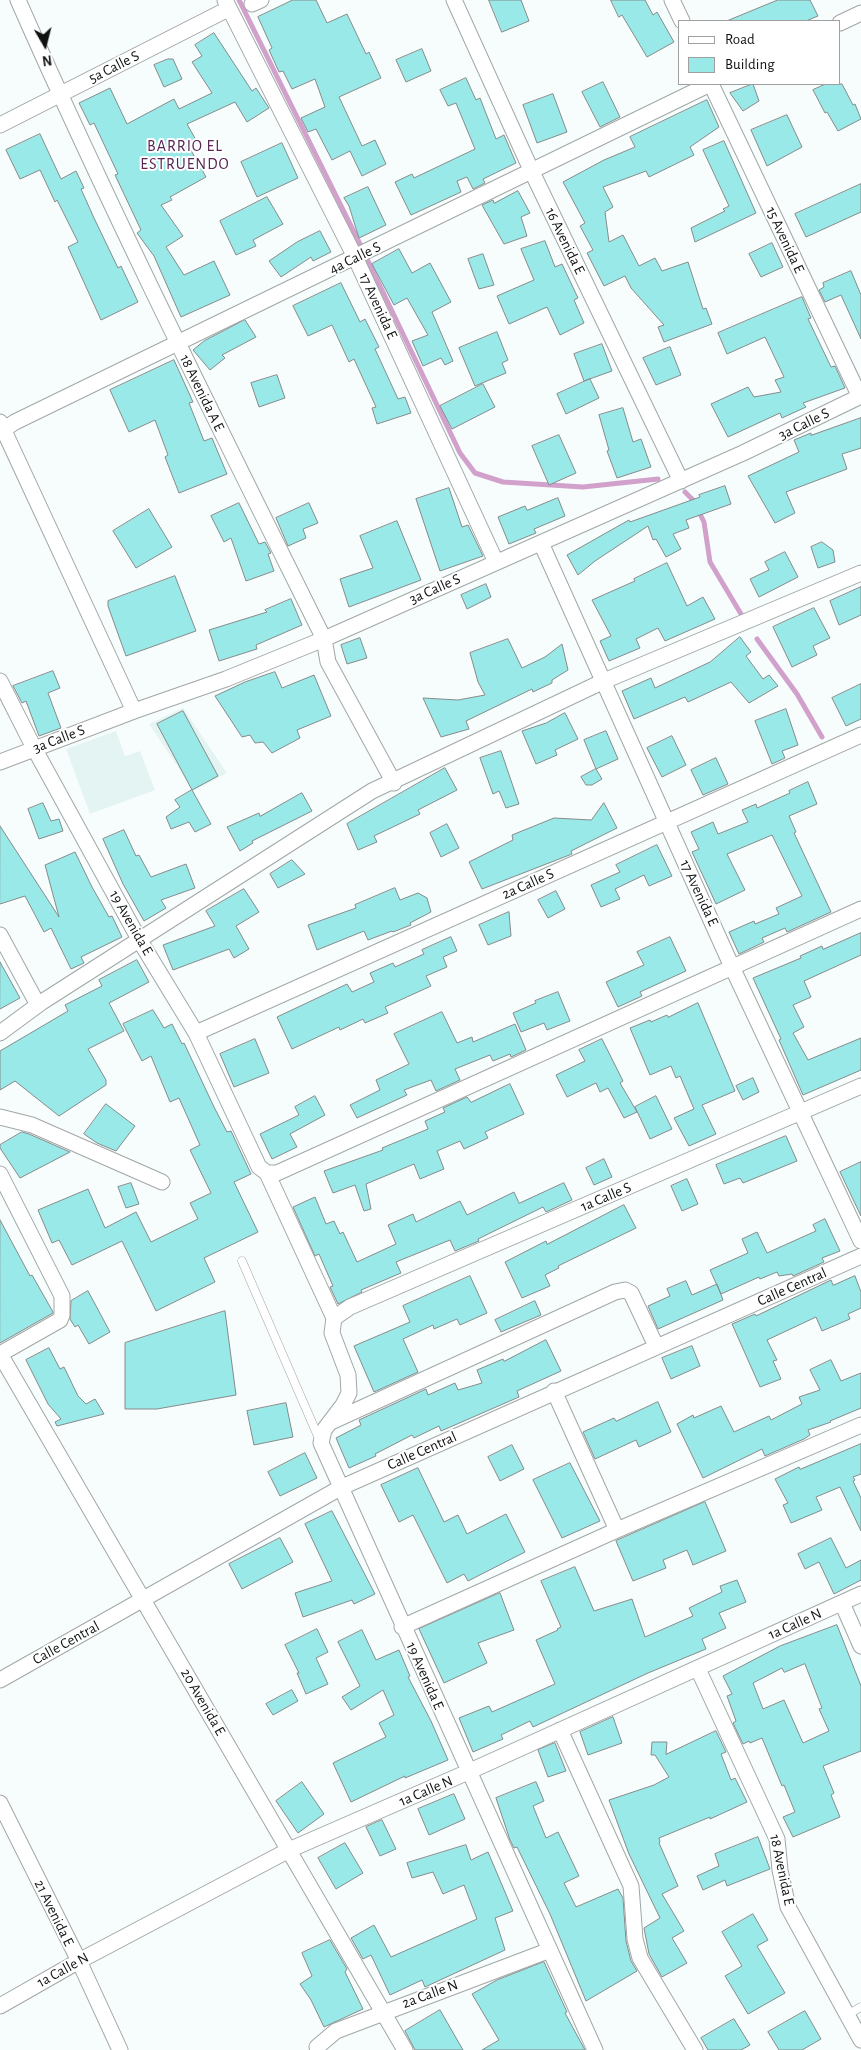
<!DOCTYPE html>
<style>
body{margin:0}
#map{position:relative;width:861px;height:2050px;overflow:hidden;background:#f7fdfd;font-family:"Alegreya Sans",sans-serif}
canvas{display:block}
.legend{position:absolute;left:678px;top:20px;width:162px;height:65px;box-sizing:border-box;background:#fff;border:1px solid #9fa0a0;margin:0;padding:6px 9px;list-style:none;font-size:15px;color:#101212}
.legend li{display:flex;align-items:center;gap:10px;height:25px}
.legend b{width:25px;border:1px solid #9fa0a0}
.north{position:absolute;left:20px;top:20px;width:50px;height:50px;-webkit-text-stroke:4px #fff;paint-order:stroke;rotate:172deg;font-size:14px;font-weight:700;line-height:20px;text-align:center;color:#101212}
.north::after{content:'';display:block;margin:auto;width:18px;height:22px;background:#101212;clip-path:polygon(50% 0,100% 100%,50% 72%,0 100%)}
</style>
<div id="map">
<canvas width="861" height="2050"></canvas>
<ul class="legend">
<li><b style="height:6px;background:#fff"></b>Road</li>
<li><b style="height:14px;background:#98e9e8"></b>Building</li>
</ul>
<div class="north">N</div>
</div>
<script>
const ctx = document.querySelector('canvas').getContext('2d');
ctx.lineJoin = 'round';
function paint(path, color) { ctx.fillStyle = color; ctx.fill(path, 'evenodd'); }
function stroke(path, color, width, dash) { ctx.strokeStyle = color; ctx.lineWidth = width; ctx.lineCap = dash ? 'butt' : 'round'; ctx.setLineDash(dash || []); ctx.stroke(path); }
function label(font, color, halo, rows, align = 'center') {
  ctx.font = font + ' "Alegreya Sans",sans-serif'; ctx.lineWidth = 4; ctx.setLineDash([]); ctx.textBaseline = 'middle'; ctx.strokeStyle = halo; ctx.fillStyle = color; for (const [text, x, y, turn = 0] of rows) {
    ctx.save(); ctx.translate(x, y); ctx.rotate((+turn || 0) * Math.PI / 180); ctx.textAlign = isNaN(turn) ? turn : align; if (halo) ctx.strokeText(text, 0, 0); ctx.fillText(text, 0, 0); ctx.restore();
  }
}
const built = new Path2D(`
 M183,708L227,773L194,791L149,724Z
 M116,731L125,756L140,751L155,790L90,814L66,749Z`);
const stream = new Path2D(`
 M239,0L361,246
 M368,261L460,453L475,473L503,482L583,487L658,479
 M685,492L693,500L704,522L710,562L741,614
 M757,639L797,694L822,737`);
const building = new Path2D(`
 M293,0H316L327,23L347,14L366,54L369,52L381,78L339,97L362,146L375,140L386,164L362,176L350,151L332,160L316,129L308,132L301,118L325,107L315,79L292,89L283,71L279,72L269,50L272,48L258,17Z
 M489,0H521L529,21L502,32Z
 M611,0H645L653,15L657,12L674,42L647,57L622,15L619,17Z
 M778,0H810L818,16L806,21H727Z
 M214,33L252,91L256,88L269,108L247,122L235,102L187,124L196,140L188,145L206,177L170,197L172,200L161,205L183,236L166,247L184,275L214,261L230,295L181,317L154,256L137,233L141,230L115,175L118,174L94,123L90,125L79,103L110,88L127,124L174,99L179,109L212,93L192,62L202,56L195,45Z
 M422,49L431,71L406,82L396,60Z
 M168,59H173L182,79L164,87L154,65Z
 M466,78L476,100L480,98L496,139L504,135L516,163L483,179L485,183L473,189L467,177L457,181L461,192L411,215L395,182L412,174L414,178L475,149L456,103L448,106L440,90Z
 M603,82L620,117L600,127L582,92Z
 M753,84L759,101L743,111L730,93Z
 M826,84H842L853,105L855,104L861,119L838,131L827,112L825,113L813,90Z
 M553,94L567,132L537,143L523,105Z
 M707,100L719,127L690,147L694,155L649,177L646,171L603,187L613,207L605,212L609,242L623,235L639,266L655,258L662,271L688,262L703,309L706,308L712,324L664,342L658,327L664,325L631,288L625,276L604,286L587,253L593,250L580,226L585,223L563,182L604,160L635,147L630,137Z
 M787,115L802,147L767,166L751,130Z
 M40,134L61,179L76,171L84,188L81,189L94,218L118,268L121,266L138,302L101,320L68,247L78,242L57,200L55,202L40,170L20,179L6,150Z
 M724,141L756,213L695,242L691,228L725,211L723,209L729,206L703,150Z
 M282,143L298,178L257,197L241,162Z
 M861,184V212L806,237L795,214Z
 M368,187L386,225L359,238L349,206L344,198Z
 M518,191L530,213L521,217L527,236L504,244L482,205L493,200L494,203Z
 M267,197L283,224L253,240L256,246L236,255L220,221Z
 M320,231L331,252L313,261L311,257L281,277L269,261L297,242Z
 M545,241L555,267L562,264L578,298L574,300L584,323L560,335L547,307L509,324L497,296L534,280L521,249Z
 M772,243L783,267L761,277L749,254Z
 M399,249L412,273L430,263L451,302L432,312L453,361L445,365L441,358L423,366L412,341L428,335L407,298L394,305L372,264Z
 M483,254L494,285L479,289L468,259Z
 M851,271L861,295V339L841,295L825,302L819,290L824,287L823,283Z
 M341,283L360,322L365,319L379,347L375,349L398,399L405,397L411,413L377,424L372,408L376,407L354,359L349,362L332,325L308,336L293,306Z
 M802,297L811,318L808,319L831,367L835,366L845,388L803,403L806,407L782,418L780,413L728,437L711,404L748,387L754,397L781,392L775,380L784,377L765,337L727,354L718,333Z
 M245,320L256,337L222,355L225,358L210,370L193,350L204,341Z
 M497,332L508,360L502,363L506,373L475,386L459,348Z
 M602,344L612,371L584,381L574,354Z
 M670,347L681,375L656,385L643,358Z
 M174,360L193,402L189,403L204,441L212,438L227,474L179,493L165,457L168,455L155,420L129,432L110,390Z
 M277,375L285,398L259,407L251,383Z
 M590,379L599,398L566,414L557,394Z
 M483,384L495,407L452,429L440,406Z
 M623,408L633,442L641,439L651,467L617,478L607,451L609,450L599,415Z
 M861,418V448L842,454L847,469L786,492L795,513L775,523L748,476L799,452L794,440L811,433V435Z
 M559,435L576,473L549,485L532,446Z
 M725,486L731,504L686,520L689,528L673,534L681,549L666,557L656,539L653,540L648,526L595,561L578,575L567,555L629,520L630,522L700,497L699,495Z
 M449,488L462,527L468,525L483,556L440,571L416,499Z
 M558,498L565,516L534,529L536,533L509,544L498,517L525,506L527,510Z
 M239,503L259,544L265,542L271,553L268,554L274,571L246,581L231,538L224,542L211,516Z
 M309,503L318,523L303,529L306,538L288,546L276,518Z
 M149,509L172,547L136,568L113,531Z
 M397,521L421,580L349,607L340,579L373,568L360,536Z
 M822,542L833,550L835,562L818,568L811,547Z
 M785,552L798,577L759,597L750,579L769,570L765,562Z
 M667,563L687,606L703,597L715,619L665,641L658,628L636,639L640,648L609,661L600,641L611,636L592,600L635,581L634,579Z
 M175,576L196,631L126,656L108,606V601Z
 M486,584L491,597L467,609L461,595Z
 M861,587V615L839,625L830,601Z
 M291,599L302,625L256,645L257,649L219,661L209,630L267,612L265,610Z
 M814,608L830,638L813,646L817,655L792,667L773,627Z
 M740,637L751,652L746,656L763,679L769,675L778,686L749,703L731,682L688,702L685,697L634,719L622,691L651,678L655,688L710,662Z
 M360,638L367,658L347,664L341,645Z
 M508,639L522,668L545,657L562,644L568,670L552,680V683L533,692L532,689L466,721L469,729L441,737L423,698L458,700L485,695L478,682L470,653Z
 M53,671L60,688L48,693L61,728L39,736L26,701L22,703L13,686Z
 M275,672L282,688L314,675L331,716L297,730L300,738L272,753L263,742L255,743L250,735L242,737L215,696L245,682Z
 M861,684V719L846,726L832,698Z
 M786,709L798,745L782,751L785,758L772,764L755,721Z
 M183,711L218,776L192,790L157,724Z
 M565,713L578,739L555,750L557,755L536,764L522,731L546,723Z
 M606,731L618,759L596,769L584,740Z
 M672,736L686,765L662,777L647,748Z
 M501,751L519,804L506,808L499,791L493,794L480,758Z
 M716,758L728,784L703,795L691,770Z
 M445,768L457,790L418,810L420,814L374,836L377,842L358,850L347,824Z
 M596,769L602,779L592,785H586L581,777Z
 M808,782L817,804L789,816L796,832L794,833L831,912L787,932L785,928L762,938L764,942L739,954L729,932L754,921L755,924L779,914L776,908L802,896L772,835L727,854L745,890L716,904L692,852L699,849L691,832L713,822L718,834L748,822L742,810L756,804L757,808L790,793L789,791Z
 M192,790L211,824L195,832L189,822L171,829L166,817L180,807L175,800Z
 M302,793L312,811L252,841L253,843L240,851L227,827L259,813L260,816Z
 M43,803L51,821L59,819L63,831L39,839L28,809Z
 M604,803L617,828L571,851L572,854L482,889L469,862L513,840L512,835L554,818L591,820Z
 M447,824L459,848L441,857L430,833Z
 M0,826L59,917L45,865L75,852L92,887L109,917L112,916L122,937L81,957L84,963L71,969L51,928L44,932L25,896L0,904Z
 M124,830L136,856L139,855L151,877L186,864L195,888L161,900L166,908L144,921L123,884L103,839Z
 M657,845L672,876L649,886L644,875L615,889L620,899L601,907L591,885L620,872L616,865Z
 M292,860L305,874L278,888L270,874Z
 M395,888L400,900L418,893L427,898L431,912L410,923L411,925L393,932L392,931L368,940L364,931L317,950L308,925L356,908L355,905Z
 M244,889L259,912L236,926L249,949L234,958L229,949L173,970L163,945L215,926L206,911Z
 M556,891L565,909L548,918L538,900Z
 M509,912L511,936L488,945L479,925Z
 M861,933V955L804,981L811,997L793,1005L804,1027L793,1033L808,1060L861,1038V1070L803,1095L779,1040L781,1039L753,978L801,958L800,956L822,946L823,949Z
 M451,937L457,951L443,957L447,967L426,976L431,986L385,1007L388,1013L365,1023L363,1019L340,1030L339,1027L292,1049L277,1017L347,984L352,992L374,982L370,973L393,963L395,967L424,954L422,950Z
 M670,937L686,971L640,992L642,996L618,1007L606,982L644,965L637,952Z
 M137,960L149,982L109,1003L124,1031L88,1049L106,1080V1085L59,1116L15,1081L0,1090V1051L68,1011L65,1005L102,986L99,980Z
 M0,962L20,998L0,1009Z
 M558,992L570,1021L547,1030L544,1023L521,1032L513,1013L536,1003L535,1001Z
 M698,1003L735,1091L702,1105L716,1134L689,1146L674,1118L694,1109L680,1076L676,1078L671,1066L650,1075L630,1028L650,1020L651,1022L667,1015L668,1017Z
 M153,1010L164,1028L172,1024L182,1044L184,1043L214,1107L227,1132L231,1131L251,1174L234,1182L258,1232L204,1258L215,1282L156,1311L122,1241L72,1265L59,1240L52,1243L38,1210L88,1189L105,1228L136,1212L151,1242L198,1219L190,1203L211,1193L190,1150L200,1145L179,1098L170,1102L151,1056L142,1061L123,1024Z
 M442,1012L457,1043L472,1037L473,1042L515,1024L526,1050L511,1057L510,1054L493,1061L490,1055L455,1069L460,1080L436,1091L431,1080L404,1090L407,1095L357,1118L350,1105L380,1090L376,1080L409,1064L394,1034Z
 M255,1039L269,1073L234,1087L220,1054Z
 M602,1039L623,1081L620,1083L637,1112L624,1118L608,1088L600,1092L596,1083L567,1097L556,1075L585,1061L579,1050Z
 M753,1078L759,1092L743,1100L736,1086Z
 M510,1084L524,1114L485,1132L488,1138L464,1149L460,1141L437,1151L444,1169L420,1179L414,1164L366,1184L371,1209L364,1211L355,1185L333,1193L324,1171L383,1150L382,1148L428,1129L425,1121L445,1112L443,1108L467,1097L471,1102Z
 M315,1096L325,1115L290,1134L297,1147L272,1159L260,1134L299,1115L295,1107Z
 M656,1096L672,1129L650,1139L635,1107Z
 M106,1104L135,1126L116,1151L97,1143L84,1134Z
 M22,1132L29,1134L70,1152L20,1178L0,1148V1145Z
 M786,1136L797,1161L743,1183L740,1178L724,1184L716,1165Z
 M604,1159L612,1177L594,1185L586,1168Z
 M861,1162V1216L840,1172Z
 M687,1179L698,1204L682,1211L671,1186Z
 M131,1183L139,1204L126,1208L118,1187Z
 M564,1183L572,1200L546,1212L543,1207L478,1239L479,1241L455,1251L450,1240L396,1262L401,1273L361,1290L362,1292L338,1304L330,1287L333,1286L319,1254L315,1256L293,1207L315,1197L326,1224L334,1221L340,1234L343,1232L357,1262L396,1244L388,1225L413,1214L416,1222L460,1201L467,1215L514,1192L519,1203Z
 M624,1205L636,1228L558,1266L559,1268L545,1275L550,1286L522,1298L505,1262L546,1241L547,1244Z
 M825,1219L840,1251L822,1258L824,1262L793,1276L792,1274L779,1276L777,1272L760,1279L759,1277L721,1294L710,1270L748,1253L742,1239L757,1232L767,1253L816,1231L813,1225Z
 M0,1220L30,1276L32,1275L53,1312V1313L0,1343Z
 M470,1276L487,1313L460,1325L457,1319L434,1329L433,1325L403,1339L418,1372L374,1392L354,1346L410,1322L403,1306Z
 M855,1276L861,1292V1308L848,1314L850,1319L822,1331L816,1317L767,1340L777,1360L773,1361L781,1379L760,1387L732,1324L755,1314L756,1316L831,1280L833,1285Z
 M686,1281L692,1295L717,1284L723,1300L658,1329L648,1306L670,1296L667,1289Z
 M88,1291L110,1332L89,1344L78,1325L75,1327L70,1319L71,1301Z
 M535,1301L541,1315L501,1332L495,1320Z
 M225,1311L236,1395L157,1409H125V1343Z
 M546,1340L561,1371L517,1391L519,1397L441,1431L439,1426L414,1438L412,1435L375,1454L376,1456L349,1468L336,1438L361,1425L359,1420L426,1389L428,1395L455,1383L458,1390L482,1383L477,1370L503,1359L504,1361Z
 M692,1346L700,1366L671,1379L662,1358Z
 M49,1348L60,1369L64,1367L78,1396L86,1404L95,1399L104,1414L57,1426L55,1422L61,1419L48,1404L26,1360Z
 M831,1360L841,1381L861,1373V1408L830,1421L831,1422L808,1430L810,1435L804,1439L765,1456L762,1449L703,1478L677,1424L693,1415L694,1418L721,1406L734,1432L769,1416L771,1420L802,1404L799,1397L820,1390L810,1370Z
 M658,1402L671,1432L639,1447L636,1440L595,1459L583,1432L614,1418L616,1421Z
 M286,1403L293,1437L254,1445L247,1411Z
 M861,1444V1474L853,1477L855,1480L853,1481L861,1498V1531L840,1487L816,1497L822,1510L791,1523L783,1505L788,1503L775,1479L799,1467L800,1469Z
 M512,1445L524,1469L500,1481L488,1457Z
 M305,1453L317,1478L280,1496L268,1472Z
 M570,1463L600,1521L562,1538L533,1480Z
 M418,1468L444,1522L458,1515L467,1534L506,1514L525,1552L468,1581L464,1574L447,1583L413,1515L399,1522L381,1485Z
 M705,1502L726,1551L693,1565L687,1550L663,1560L666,1568L633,1581L616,1541Z
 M332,1511L375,1594L354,1604L352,1600L303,1617L295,1593L332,1581L305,1524Z
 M280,1538L293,1562L242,1589L229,1564Z
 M831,1538L846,1568L861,1560V1580L834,1594L819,1562L805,1569L798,1554Z
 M575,1567L594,1611L632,1599L645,1637L693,1616L689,1608L722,1592L720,1586L737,1580L746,1602L719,1613L726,1628L702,1639L706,1649L648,1673L533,1727L530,1721L501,1735L503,1739L473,1752L459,1718L489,1706L492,1712L555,1684L536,1640L558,1630L557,1629L561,1627L541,1581Z
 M500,1593L514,1630L478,1643L487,1663L444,1683L419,1629Z
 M837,1625L861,1686V1751L823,1766L834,1793L831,1795L840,1817L793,1837L783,1817L795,1812L784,1785L782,1786L762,1738L750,1743L749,1741L743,1744L733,1723L736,1721L727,1696L732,1694L723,1676L780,1646ZM805,1664L822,1708L819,1709L829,1731L803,1743L784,1700L763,1709L753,1683L782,1668L784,1672Z
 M317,1629L328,1652L316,1658L328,1684L306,1694L297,1673H299L285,1645Z
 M362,1630L376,1660L399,1650L410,1676L408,1677L431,1721L448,1760L405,1778V1776L351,1802L333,1763L386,1737L379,1723L394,1715L383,1690L351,1710L342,1697L360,1686L338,1642Z
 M292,1690L298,1701L273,1715L266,1704Z
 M613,1717L622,1743L588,1755L580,1732Z
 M716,1731L726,1752L721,1754L731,1780L735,1778L747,1802L710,1819V1817L659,1838L660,1842L659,1843L678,1886L662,1894L684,1931L672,1938L687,1963L662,1977L649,1954L644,1928L660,1918L629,1854L609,1800L654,1785L669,1777L655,1755H651L652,1742H667L666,1754Z
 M555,1743L566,1771L548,1777L538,1750Z
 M302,1782L324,1814L298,1833L276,1801Z
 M536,1782L544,1801L533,1806L546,1838L558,1832L579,1876L564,1883L576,1907L618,1889L623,1898L626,1941L631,1961L637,1971L586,2001L550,1914L517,1847L514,1848L510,1840L496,1798Z
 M454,1794L465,1819L429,1835L418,1809Z
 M382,1820L396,1849L380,1856L366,1827Z
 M758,1837L770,1869L727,1886L725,1880L703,1890L697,1876L719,1866L715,1854Z
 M345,1843L363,1873L336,1889L318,1858Z
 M466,1845L471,1860L488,1852L513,1911L495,1918L505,1950L425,1987L422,1980L390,1995L371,1955L363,1959L351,1938L374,1925L391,1957L477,1919L464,1885L443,1894L433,1872L412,1878L407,1863Z
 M753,1914L768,1940L757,1946L785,1993L748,2014L725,1976L742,1966L722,1932Z
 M330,1940L347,1969L345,1972L363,2009L324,2027L311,2000L300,1984L312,1976L302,1953Z
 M544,1962L567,2012L565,2013L585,2050H482L499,2040L472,1994L497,1980Z
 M440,2010L463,2050H415L405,2031Z
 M805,2011L821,2039L802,2050H779L768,2032Z
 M734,2019L750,2045L741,2050H708L701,2038Z`);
const lane = new Path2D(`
 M242,1261L320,1441
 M847,2015L861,2007`);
const street = new Path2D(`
 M18,0C113,216 219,427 324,639L328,662L394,783
 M225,0L355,257L496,562
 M454,0L532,172L681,481
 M672,0L682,21
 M252,4L261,0
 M840,23L861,13
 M711,84L860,397
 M0,125L228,9
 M0,422L134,711
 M0,432L15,422L710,84
 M541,543L732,967L861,1241
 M0,681L34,748L140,941L196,1033L259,1167L267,1173H277L861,909
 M0,762L134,711L226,679L324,639L743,453L861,396
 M0,935L38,1005
 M0,1033L42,1002L372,791L604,681L861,573
 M196,1033L861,735
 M0,1117L32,1125L162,1182
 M267,1173L334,1318
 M0,1174L62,1296V1315L60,1320L0,1354
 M0,1354L405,2050
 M554,1391L617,1530
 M331,1422L615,1292L625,1290L631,1293L656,1346
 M842,1603L861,1646
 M402,1627L617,1530L861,1425
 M698,1669L777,1839L780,1870L788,1907L861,2040
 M0,1680L340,1488L861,1256
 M560,1730L631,1886L635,1939L640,1958L695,2050
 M0,1803L79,1961L120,2050
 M0,2006L79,1961L289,1850L468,1772L861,1594
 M318,2050L317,2047L336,2031L550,1950
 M595,2050L321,1443L324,1430L343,1405L349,1393L348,1375L332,1333L334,1318L350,1307L861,1086`);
const streetNames = [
 ["5a Calle S",114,67,-27],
 ["15 Avenida E",785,240,65],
 ["16 Avenida E",565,241,64],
 ["4a Calle S",355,258,-26],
 ["17 Avenida E",378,306,65],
 ["18 Avenida A E",202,393,64],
 ["3a Calle S",804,424,-26],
 ["3a Calle S",435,589,-24],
 ["3a Calle S",59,739,-21],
 ["2a Calle S",528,884,-24],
 ["17 Avenida E",699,893,65],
 ["19 Avenida E",131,923,60],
 ["1a Calle S",606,1197,-23],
 ["Calle Central",792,1287,-24],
 ["Calle Central",422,1451,-24],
 ["1a Calle N",795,1624,-24],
 ["Calle Central",66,1643,-29],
 ["19 Avenida E",425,1676,66],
 ["20 Avenida E",203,1702,60],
 ["1a Calle N",426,1791,-23],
 ["18 Avenida E",782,1870,78],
 ["21 Avenida E",54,1913,64],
 ["1a Calle N",63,1970,-29],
 ["2a Calle N",430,1994,-20]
];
const neighbourhoodNames = [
 ["BARRIO EL",185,146],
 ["ESTRUENDO",185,164]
];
paint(built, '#e4f4f3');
stroke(stream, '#d1a1cb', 5);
paint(building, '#98e9e8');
stroke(building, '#868b8b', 1);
stroke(lane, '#a1a7a6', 9);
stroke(street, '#a1a7a6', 17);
stroke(lane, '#fff', 8);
stroke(street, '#fff', 15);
label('15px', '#101212', '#fff', streetNames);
ctx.letterSpacing = '1px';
label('16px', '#582554', '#fff', neighbourhoodNames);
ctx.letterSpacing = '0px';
</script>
